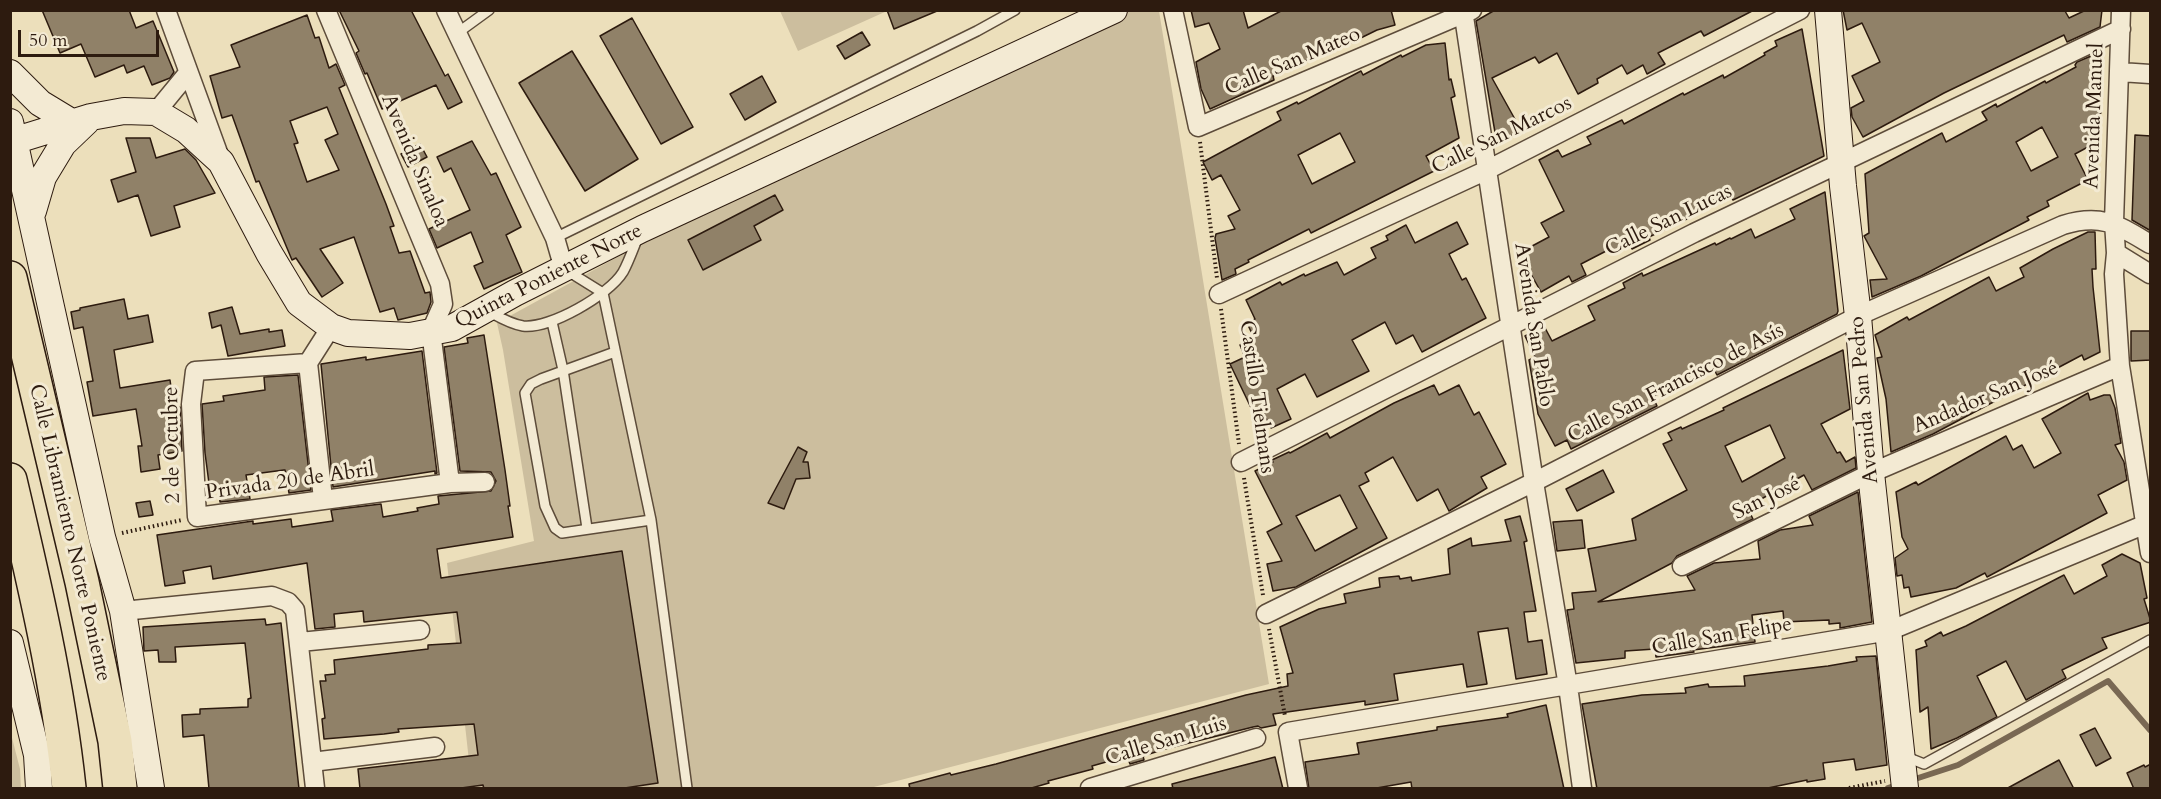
<!DOCTYPE html>
<meta charset="utf-8">
<style>
body{margin:0}
#map{position:relative;width:2161px;height:799px;overflow:hidden;background:#ecdfbb;font-family:Cardo,serif}
canvas{display:block}
.frame{position:absolute;inset:0;border:12px solid #2d1b0f;pointer-events:none}
.scale{position:absolute;left:18px;top:30px;width:141px;height:27px;box-sizing:border-box;border:3px solid #2d1b0f;border-top:0;padding-left:8px;font-size:18px;line-height:21px;white-space:nowrap;color:#2d1b0f;-webkit-text-stroke:4px #f3ead3;paint-order:stroke}
</style>
<div id="map">
<canvas width="2161" height="799"></canvas>
<div class="frame"></div>
<div class="scale">50 m</div>
</div>
<script>
const ctx = document.querySelector('canvas').getContext('2d');
ctx.lineJoin = 'round';
function paint(path, color) { ctx.fillStyle = color; ctx.fill(path, 'evenodd'); }
function stroke(path, color, width, dash) { ctx.strokeStyle = color; ctx.lineWidth = width; ctx.lineCap = dash ? 'butt' : 'round'; ctx.setLineDash(dash || []); ctx.stroke(path); }
function label(font, color, halo, rows, align = 'center') {
  ctx.font = font + ' Cardo,serif'; ctx.lineWidth = 6; ctx.setLineDash([]); ctx.textBaseline = 'middle'; ctx.strokeStyle = halo; ctx.fillStyle = color; for (const [text, x, y, turn = 0] of rows) {
    ctx.save(); ctx.translate(x, y); ctx.rotate((+turn || 0) * Math.PI / 180); ctx.textAlign = isNaN(turn) ? turn : align; if (halo) ctx.strokeText(text, 0, 0); ctx.fillText(text, 0, 0); ctx.restore();
  }
}
const green = new Path2D(`
 M780,11H887L798,51Z
 M1130,11H1159L1269,684L870,788H472L447,563L534,541L503,350L497,323L654,237Z
 M11,734L20,769L21,788H11Z`);
const stream = new Path2D(`
 M1909,781L1958,765L2108,681L2150,730
 M1888,788L1900,784`);
const building = new Path2D(`
 M42,10H129L136,28L153,21L174,72L170,78L152,85L144,66L127,73L124,65L95,77L81,44L60,53Z
 M339,10H411L445,76L448,74L462,102L448,109L436,85L382,109L367,73L365,74L356,53L359,51Z
 M887,10H937V11L894,29Z
 M1191,10H1243L1248,28L1283,10H1391L1395,25L1377,30L1326,55L1324,52L1273,76L1274,80L1210,109L1201,89L1196,62L1220,49L1209,23L1195,27Z
 M1495,10H1754L1704,36L1701,31L1658,53L1665,64L1647,74L1643,65L1627,74L1622,65L1597,79L1598,83L1578,94L1557,53L1539,63L1535,57L1492,78L1521,130L1497,144L1476,21Z
 M1843,10L2065,11L2069,18L2086,10H2102L2100,27L2067,42L2064,35L1944,93L1863,137L1852,117L1851,108L1864,101L1852,76L1880,62L1862,23L1847,30Z
 M307,15L315,38L319,37L329,68L336,64L345,85L339,88L386,204L394,226L390,227L399,253L410,251L425,293L430,292L431,302L427,313L398,320L394,308L380,312L354,237L320,249L343,283L322,297L296,258L292,260L259,181L256,182L232,115L222,118L210,76L240,67L231,45ZM327,107L338,134L325,140L339,170L307,182L294,144L298,143L290,121Z
 M632,18L693,127L661,144L600,36Z
 M1802,29L1824,156L1733,200L1730,195L1689,214L1691,217L1649,237L1650,240L1632,249L1630,245L1613,254L1610,249L1581,264L1586,275L1572,282L1569,276L1541,292L1519,253L1549,237L1541,223L1564,211L1539,160L1558,150L1562,157L1591,144L1587,137L1622,120L1624,124L1683,93L1684,95L1723,75L1724,78L1765,55L1764,53L1777,46L1775,41Z
 M862,32L870,45L845,59L837,46Z
 M1445,43L1449,80L1451,79L1455,96L1451,98L1459,138L1426,156L1434,171L1311,233L1309,229L1248,260L1249,262L1235,269L1236,274L1222,280L1215,238L1216,234L1235,229L1228,216L1240,210L1221,175L1212,180L1203,162L1281,120L1277,112L1297,102L1298,104L1361,71L1363,75L1401,55L1402,57L1426,45ZM1340,133L1355,162L1312,184L1298,155Z
 M572,51L638,159L585,191L519,83Z
 M2098,53L2099,96L2101,95V113L2098,115L2099,141L2075,154L2088,180L2047,201L2049,206L2027,217L2029,220L1921,276L1872,297L1870,280L1887,279L1864,236L1869,233L1865,174L1942,133L1946,142L1987,120L1982,112L1996,104L1997,107L2045,81L2046,83L2076,67L2075,65L2077,62ZM2042,127L2058,157L2031,171L2016,142Z
 M762,76L776,102L745,120L730,94Z
 M2135,135L2151,136V231L2132,220Z
 M126,138H150L156,158L185,149L196,160L215,193L174,206L180,227L151,236L138,195L118,202L111,180L136,172Z
 M472,141L491,175L496,173L521,227L506,235L522,272L484,289L474,266L483,262L471,232L437,248L429,229L470,210L451,168L444,172L437,157Z
 M420,144L427,157L408,167L401,154Z
 M1825,192L1838,311L1837,314L1717,375L1711,364L1653,397L1657,406L1571,449L1567,440L1555,446L1538,414L1529,360L1535,357L1525,336L1544,326L1552,341L1595,320L1588,306L1625,288L1623,283L1642,273L1643,276L1715,243L1716,245L1730,238L1731,239L1751,229L1755,238L1795,219L1790,209Z
 M775,195L783,210L754,226L761,240L703,270L688,240Z
 M1457,222L1468,244L1449,254L1462,280L1466,278L1486,318L1422,352L1413,335L1396,344L1385,322L1352,340L1369,371L1317,397L1305,374L1277,389L1291,419L1271,428L1263,412L1255,416L1230,364L1245,357L1240,345L1254,338L1247,323L1255,319L1246,300L1280,282L1282,285L1304,274L1305,276L1337,262L1344,275L1376,258L1371,248L1388,240L1386,236L1406,225L1415,243Z
 M2088,232H2095L2096,269H2092L2093,287L2100,352L2084,360L2082,355L1933,434L1891,452L1886,399L1877,358L1882,357L1875,335L1907,317L1909,320L1989,277L1996,291L2024,277L2020,268L2053,249Z
 M124,299L128,319L148,315L153,342L114,350L120,388L170,380L174,408L180,407L182,451L158,455L160,469L141,472L138,446H142L136,409L93,416L87,382L93,381L83,327L74,329L71,312L80,310V308Z
 M232,307L240,334L269,329V332L282,330L285,346L228,356L221,325L212,328L209,313Z
 M2131,331H2151V360L2131,361Z
 M484,335L505,470L510,506H508L513,537L437,549L441,578L622,551L658,783L618,789H484L483,785L454,789H360L358,769L478,755L474,724L398,729L399,732L384,734L324,739L322,719L325,718L320,681H326L325,675L335,674L334,660L428,649V645L461,643L457,612L364,622L363,611L334,614L335,627L315,629L307,563L213,579L211,566L183,571L185,583L165,586L157,535L253,521V524L291,519L292,527L333,521L331,510L381,504L383,517L418,511L417,508L439,504L438,496L491,491L496,481L491,472L460,471L444,347L468,343L467,338Z
 M1843,350L1850,409L1821,424L1837,453L1840,452L1846,462L1855,457L1856,468L1812,490L1804,475L1747,507L1753,519L1677,556L1672,563L1598,602L1695,590L1687,576L1714,563L1760,559L1758,541L1780,530L1813,525L1809,516L1858,492L1872,622L1840,628V623L1829,624V620L1784,622L1783,611L1752,615L1755,642L1693,650L1694,652L1656,657L1655,649L1625,651V658L1576,663L1567,610L1574,609L1572,593L1596,591L1588,549L1636,540L1632,519L1687,490L1663,444L1672,440L1668,433L1681,427L1682,429L1724,410L1723,408ZM1770,425L1785,458L1742,482L1725,446Z
 M422,351L437,473L435,474V471L333,487L321,364L366,357V360Z
 M298,375L311,490L289,493L285,470H284L246,475L250,499L220,502L219,490L210,491L205,453L202,404L224,401L223,396L265,390L264,377Z
 M1434,385L1439,395L1459,385L1474,415L1479,412L1506,464L1481,477L1487,488L1449,511L1438,489L1417,501L1393,457L1365,473L1369,481L1359,486L1387,538L1296,587L1273,591L1267,564L1282,561L1267,532L1282,524L1255,471L1273,462L1272,460L1289,452L1290,453L1327,433L1330,438L1394,403ZM1340,495L1357,528L1315,551L1296,516Z
 M2088,393L2090,400L2104,395H2110L2115,408L2121,443L2115,445L2124,462L2127,480L2098,495L2107,513L1987,577L1985,573L1956,588L1911,597L1909,587L1904,588L1902,575L1897,576L1895,558L1908,549L1902,537L1896,492L1916,482L1918,485L2006,436L2013,450L2022,445L2034,468L2061,453L2042,419Z
 M798,447L807,452L803,462H808L810,478L796,479L784,509L768,503Z
 M1603,470L1614,492L1577,511L1566,489Z
 M150,501L153,515L139,517L136,503Z
 M1520,516L1527,541L1524,542L1536,611L1524,612L1528,642L1542,640L1547,674L1516,679L1508,628L1478,632L1487,684L1467,687L1463,664L1394,674L1398,700L1365,705V701L1273,714L1276,725L1261,728L1258,726L1253,727L1165,749L1143,756L1144,760L1130,764L1127,756L1092,766L1093,769L1048,781L1049,783L1028,789H910L909,784L950,773L951,775L996,764L1246,695L1288,686L1287,674L1293,673L1280,627L1319,609L1346,603L1344,594L1380,587L1379,578L1399,576L1400,579L1411,577L1412,581L1450,574L1448,549L1471,538L1472,546L1511,541L1505,520Z
 M1582,520L1585,548L1557,551L1553,522Z
 M2122,554L2140,563L2147,598L2144,599L2151,622L2102,638L2107,648L2062,670L2066,678L2026,700L2006,661L1977,676L1997,717L1957,738L1931,749L1928,707L1920,712L1916,650L1927,646L1925,641L1941,632L1943,636L1966,626L2064,575L2074,594L2107,576L2102,565Z
 M265,619L266,625L281,623L299,789H209L204,735L183,737L182,715L200,714V709L248,707V699L251,698L245,643L175,647L176,662H159L158,650L144,651L143,627Z
 M1876,656L1887,765L1856,770L1854,759L1823,763L1825,779L1807,782V780L1763,789H1597L1582,704L1642,695L1686,693L1685,688L1708,684L1709,687L1745,686L1744,676L1828,666L1857,661L1856,657Z
 M1546,705L1564,789H1412L1411,782L1371,789H1309L1305,762L1359,754L1357,743L1437,730V727L1508,717L1507,714Z
 M2095,728L2111,758L2096,766L2080,735Z
 M1275,757L1283,789H1173L1172,784Z
 M2059,760L2074,789H2006Z
 M2151,764V789H2134L2127,773L2144,765L2145,767Z`);
const path = new Path2D(`
 M1200,142L1217,278
 M1221,309L1239,444
 M1244,478L1263,595
 M122,533L182,520
 M1269,629L1285,716
 M1849,788L1885,781`);
const lane = new Path2D(`
 M456,34L489,10
 M555,238L977,31L1015,10
 M566,270L603,293L651,520L687,788
 M488,311C499,317 510,324 523,326C550,329 609,295 623,272C629,261 633,249 638,237
 M552,322L563,370L587,528
 M615,352L541,379L531,384L525,393L545,506L555,528L562,533L651,520
 M1904,756L1924,764L2150,640`);
const street = new Path2D(`
 M166,10L220,158
 M326,10L440,284L443,304L431,331L450,483
 M446,10L555,238L564,269
 M1173,10L1198,127L1472,10
 M1463,10L1534,482L1568,686L1582,788
 M2121,10L2114,222L2116,253L2114,274L2120,366L2150,553
 M2120,72L2150,74
 M156,112L188,73
 M2116,253L2150,274
 M1219,294L1487,170L1800,10
 M308,363L195,371L191,404L197,517L450,483L485,482
 M1241,462L1694,233L2121,29
 M323,499L308,363L331,327
 M1682,566L1871,473L2120,366
 M123,611L272,596L288,602L295,610L315,788
 M1266,614L1534,482L1858,316L2063,225C2102,213 2118,225 2150,244
 M300,642L420,630
 M312,762L435,747
 M1090,788L1256,738
 M1298,788L1288,732L1889,631L2146,524`);
const secondary = new Path2D(`
 M1828,10L1843,186L1858,316L1871,473L1905,788
 M10,73L40,103L73,123
 M10,122L102,537L123,611L151,788
 M10,142L91,117L124,111L156,112L186,130L221,162L269,253L299,303L331,327L348,333L410,336L452,328L515,293L642,229L1114,10
 M33,211L43,177L63,144L87,121
 M10,643L37,755L39,788`);
const highway = new Path2D(`
 M10,278L82,582L115,741L120,788
 M10,480C34,582 58,684 69,788`);
const streetNames = [
 ["Calle San Mateo",1293,62,-23],
 ["Avenida Manuel",2095,116,-88],
 ["Calle San Marcos",1502,136,-26],
 ["Avenida Sinaloa",414,161,67],
 ["Calle San Lucas",1669,221,-26],
 ["Quinta Poniente Norte",549,277,-27],
 ["Avenida San Pablo",1533,325,81],
 ["Calle San Francisco de Asís",1676,384,-27],
 ["Castillo Tielmans",1256,397,82],
 ["Andador San José",1986,398,-23],
 ["Avenida San Pedro",1865,400,-95],
 ["2 de Octubre",173,445,-91],
 ["Privada 20 de Abril",290,482,-8],
 ["San José",1767,499,-26],
 ["Calle Libramiento Norte Poniente",69,533,77],
 ["Calle San Felipe",1722,637,-10],
 ["Calle San Luis",1166,742,-17]
];
paint(green, '#ccbe9e');
stroke(stream, '#796853', 6);
paint(building, '#908168');
stroke(building, '#2d1b0f', 1.5);
stroke(lane, '#5d4c3a', 12);
stroke(street, '#5d4c3a', 21);
stroke(secondary, '#2d1b0f', 28);
stroke(highway, '#2d1b0f', 36);
stroke(path, '#2d1b0f', 4, [1.5, 3]);
stroke(lane, '#f3ead3', 9);
stroke(street, '#f3ead3', 18);
stroke(secondary, '#f3ead3', 26);
stroke(highway, '#ecdfbb', 33);
label('21px', '#2d1b0f', '#f3ead3', streetNames);
</script>
